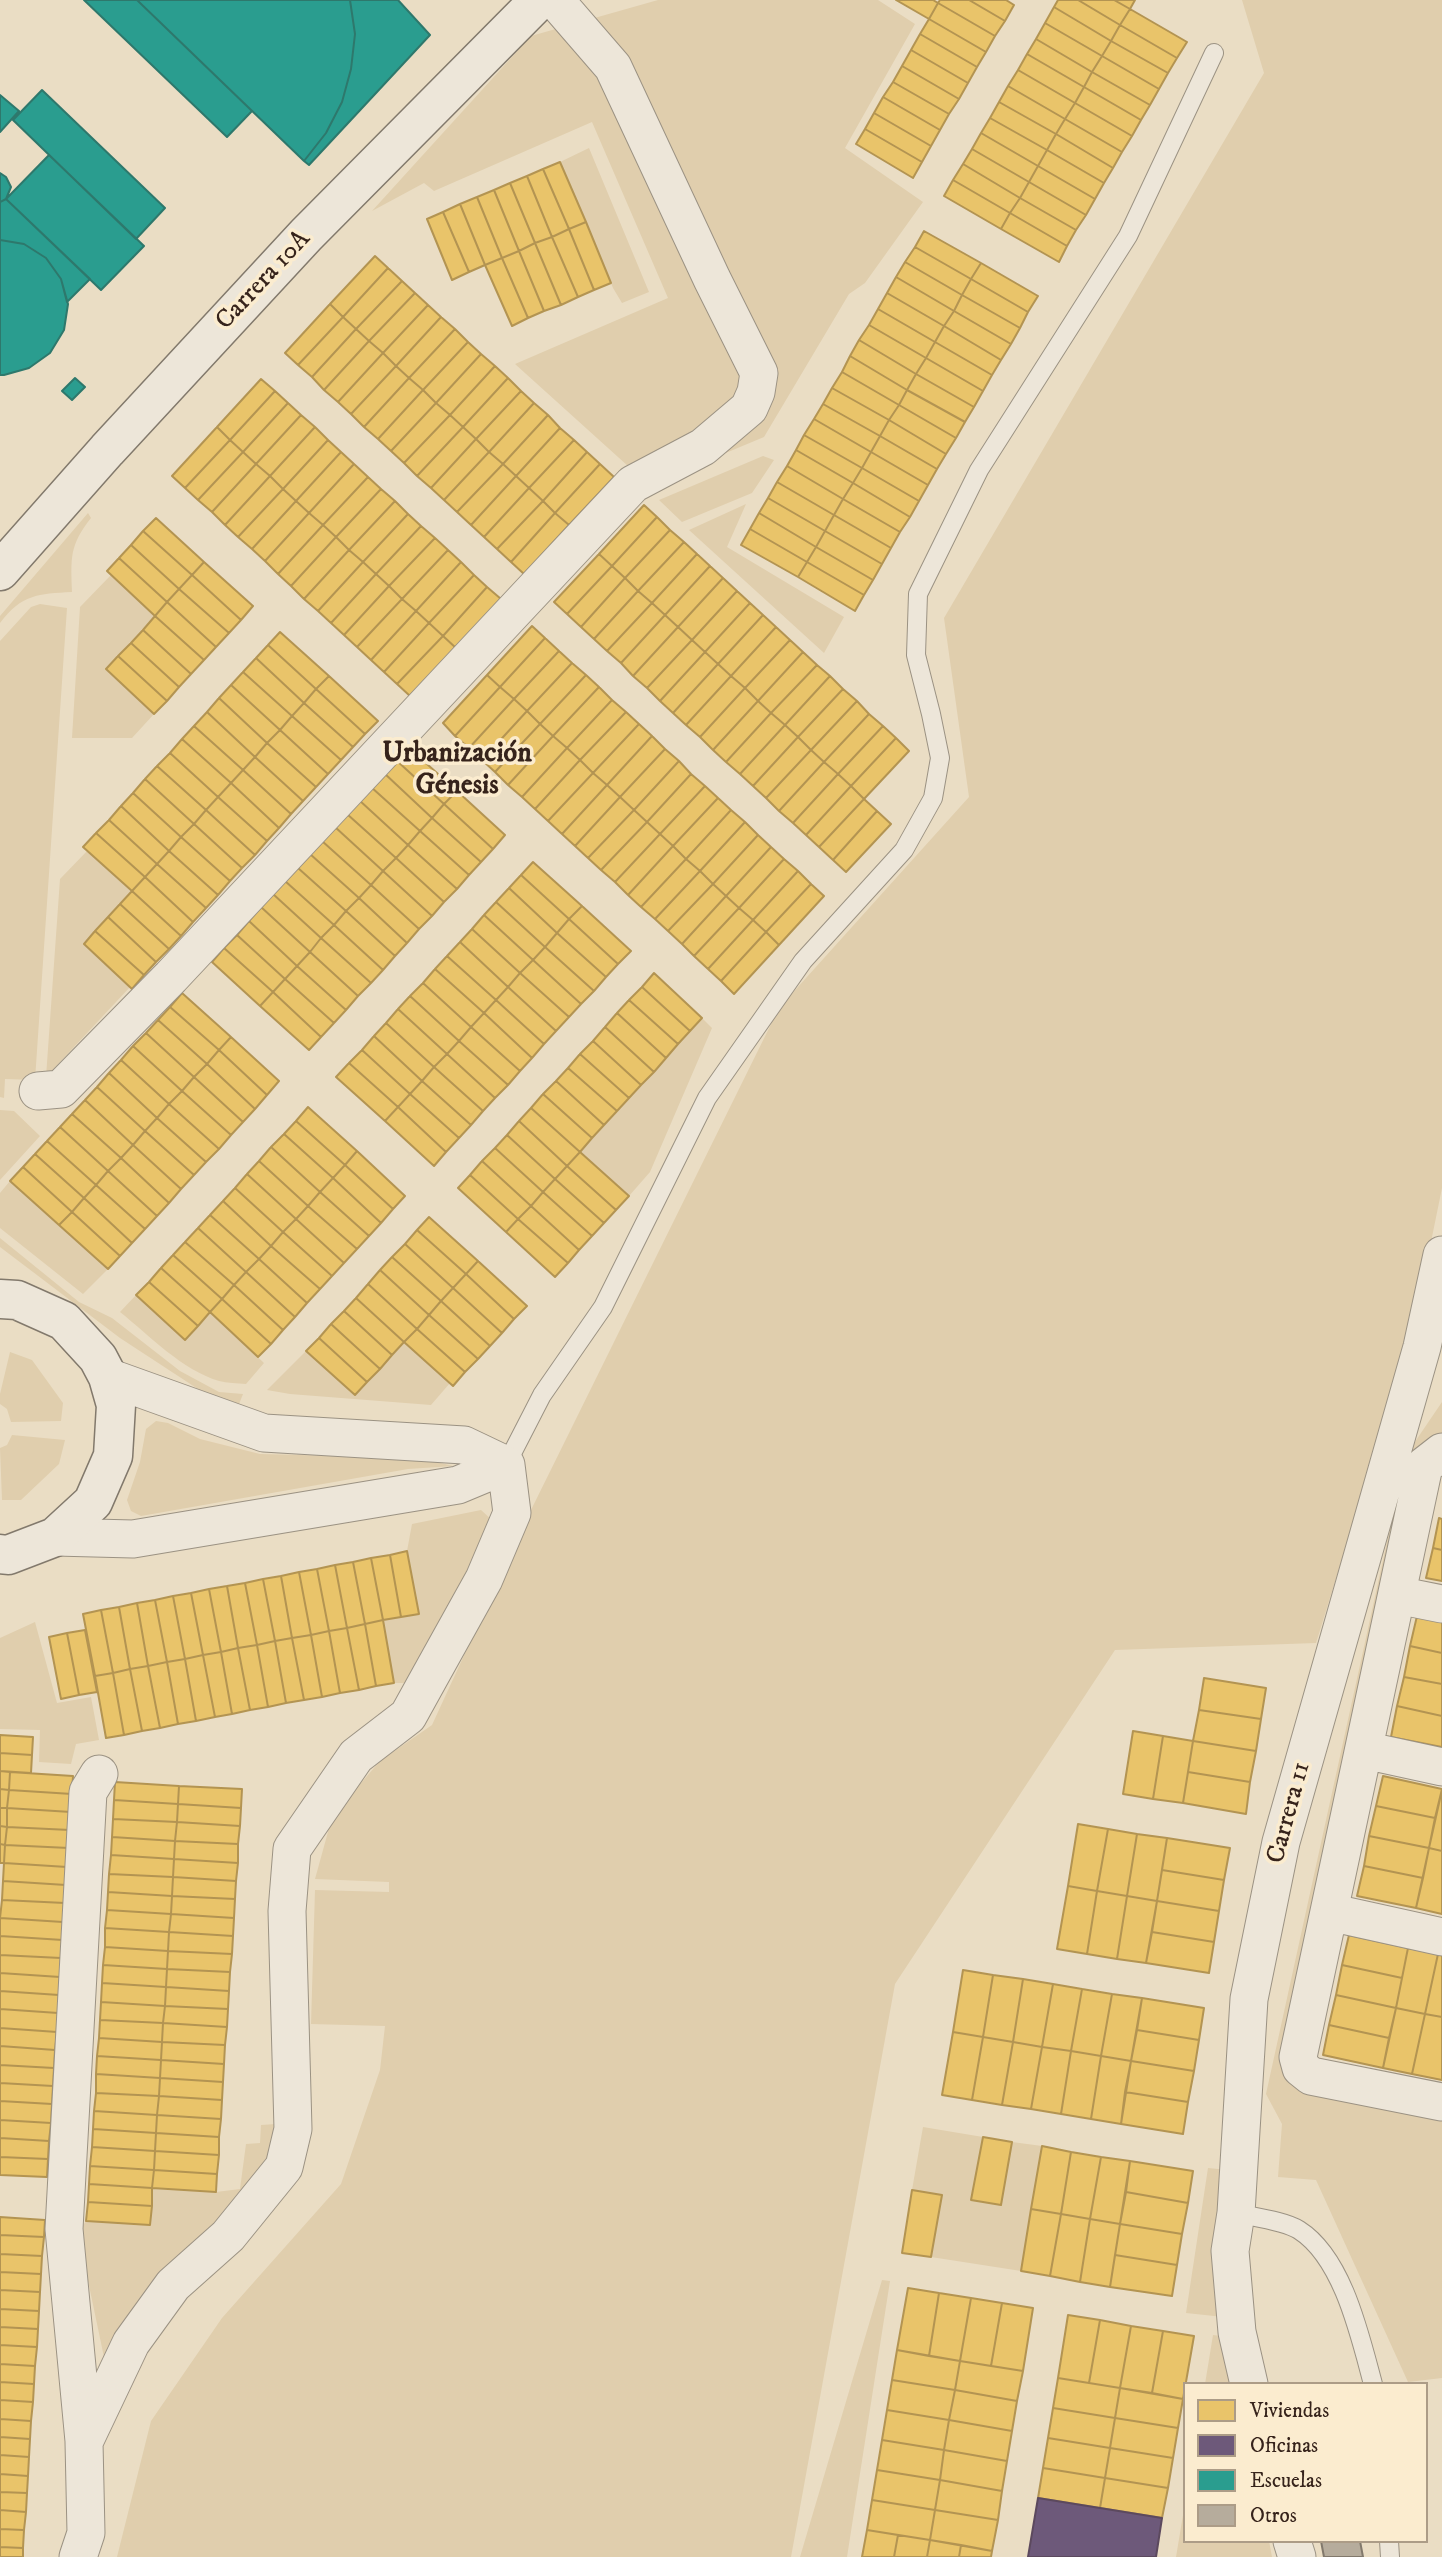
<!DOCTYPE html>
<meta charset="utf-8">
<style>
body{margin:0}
#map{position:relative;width:1442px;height:2557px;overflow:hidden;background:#eaddc4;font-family:"IM FELL DW Pica",serif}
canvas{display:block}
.legend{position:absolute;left:1183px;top:2382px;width:245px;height:161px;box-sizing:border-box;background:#fbeccf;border:2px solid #ac9c87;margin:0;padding:9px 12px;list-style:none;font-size:21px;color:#36231b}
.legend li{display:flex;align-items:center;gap:14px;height:35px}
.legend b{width:35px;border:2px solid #ac9c87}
</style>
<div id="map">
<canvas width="1442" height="2557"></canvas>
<ul class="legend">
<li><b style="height:19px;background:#e9c46a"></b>Viviendas</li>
<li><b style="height:19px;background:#6d597a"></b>Oficinas</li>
<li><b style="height:19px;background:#2a9d8f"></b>Escuelas</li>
<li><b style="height:19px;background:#b6ac9c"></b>Otros</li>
</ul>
</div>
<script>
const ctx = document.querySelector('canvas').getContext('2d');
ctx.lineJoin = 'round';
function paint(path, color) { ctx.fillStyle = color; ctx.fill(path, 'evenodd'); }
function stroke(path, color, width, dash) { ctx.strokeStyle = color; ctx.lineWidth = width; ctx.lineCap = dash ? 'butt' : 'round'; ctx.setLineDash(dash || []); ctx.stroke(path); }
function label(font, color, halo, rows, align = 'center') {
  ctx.font = font + ' "IM FELL DW Pica",serif'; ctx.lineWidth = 7; ctx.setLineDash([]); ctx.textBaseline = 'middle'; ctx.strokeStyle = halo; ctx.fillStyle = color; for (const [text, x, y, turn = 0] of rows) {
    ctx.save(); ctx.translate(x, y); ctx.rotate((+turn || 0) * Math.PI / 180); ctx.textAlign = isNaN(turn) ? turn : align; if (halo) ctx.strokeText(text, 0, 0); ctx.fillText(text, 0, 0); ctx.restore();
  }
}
const green = new Path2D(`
 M658,0H878L915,24L845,148L923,202L865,283L849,294L764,437L649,485L515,364L668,298L592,122L434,191L424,183L372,211L531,36Z
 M1242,0H1442V1188L1413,1330L1316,1643L1115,1650L895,1984L791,2557H117L151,2421L222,2318L341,2184L380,2070L385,2026L311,2024L315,1890L389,1892V1882L315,1879L331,1821L349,1797L380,1761L432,1725L530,1512L779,1008L969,797L944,618L1264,73Z
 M589,148L649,292L622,303L613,288L560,162Z
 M763,456L774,460L752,493L682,522L659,500Z
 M746,504L727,547L844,617L824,653L689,530Z
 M88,513L91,518C69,546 71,558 72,592C38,594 22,594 0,623V616Z
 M111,575L155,616L106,670L154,714L132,738H72L80,607Z
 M40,604L67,608L35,1080L5,1079L4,1098L0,1097V641L31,607Z
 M88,850L132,891L84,945L130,987L46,1077L60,879Z
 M702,1018L712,1028L650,1172L629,1196L580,1152Z
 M0,1110L14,1111L40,1136L0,1180Z
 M10,1181L108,1269L83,1294L0,1228V1193Z
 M0,1238L79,1302L112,1318L180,1371L219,1392L243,1394L239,1404L201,1391L120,1338L0,1247Z
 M136,1295L210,1312L264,1363L246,1384C237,1383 227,1383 219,1381C182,1370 150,1336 120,1312Z
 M404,1342L450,1383L431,1405L290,1394L267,1390L306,1351L355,1395Z
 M10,1352L32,1360L63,1403L61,1421L11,1422L7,1409L0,1404V1394Z
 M1442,1402V1443L1417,1463L1285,2080L1442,2110V2378L1408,2382L1316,2180L1278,2177L1282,2124L1266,2094L1406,1455Z
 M156,1421L168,1423L200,1439L260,1454L420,1458L453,1466L408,1469L141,1516L131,1511L127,1500L140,1462L146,1429Z
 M12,1435L65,1440L59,1464L21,1500H2L0,1448L7,1445Z
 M481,1510L493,1521L407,1683H394L383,1620L419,1613L407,1551L412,1524Z
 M35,1622L57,1703L91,1697L99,1740L76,1744L71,1764L39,1762L40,1730L0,1729V1638Z
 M276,2124L272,2154L105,2362L78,2233L86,2221L150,2225L152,2188L216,2192L240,2189L246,2144L260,2143L261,2125Z
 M923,2127L983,2137L972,2199L1001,2204L1012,2142L1042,2146L1021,2271L931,2257L941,2195L912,2190Z
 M1208,2168L1228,2170L1233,2318L1186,2313Z
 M882,2280L890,2281L847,2557H800Z
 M1213,2335L1228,2337L1237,2384H1205Z
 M1185,2503V2541H1269L1272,2557H1176Z`);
const homes = new Path2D(`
 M896,0H933L938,3L929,19Z
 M940,0H969L1005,21L995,36L938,3Z
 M969,0H1006L1014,5L1005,21Z
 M1058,0H1078L1120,25L1111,41L1054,7Z
 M1078,0H1114L1130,9L1120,25Z
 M1114,0H1135L1130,9Z
 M938,3L995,36L986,52L929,19Z
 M1054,7L1111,41L1102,56L1045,23Z
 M1130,9L1187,42L1177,58L1120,25Z
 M929,19L986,52L977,67L920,34Z
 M1045,23L1102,56L1092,72L1036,39Z
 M1120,25L1177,58L1168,73L1111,41Z
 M920,34L977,67L968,83L911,50Z
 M1036,39L1092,72L1084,87L1027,54Z
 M1111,41L1168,73L1159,89L1102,56Z
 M911,50L968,83L959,99L902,66Z
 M1027,54L1084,87L1075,103L1018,70Z
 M1102,56L1159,89L1150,105L1092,72Z
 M902,66L959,99L949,114L893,82Z
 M1018,70L1075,103L1065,119L1008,86Z
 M1092,72L1150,105L1141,120L1084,87Z
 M893,82L949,114L940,130L883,97Z
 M1008,86L1065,119L1056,134L999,102Z
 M1084,87L1141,120L1132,136L1075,103Z
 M883,97L940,130L931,146L874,113Z
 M999,102L1056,134L1047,150L990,118Z
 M1075,103L1132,136L1122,152L1065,119Z
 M874,113L931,146L922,162L865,129Z
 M990,118L1047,150L1038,166L981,133Z
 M1065,119L1122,152L1113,168L1056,134Z
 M865,129L922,162L913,178L856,144Z
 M981,133L1038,166L1029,182L972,149Z
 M1056,134L1113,168L1104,183L1047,150Z
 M972,149L1029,182L1020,198L963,164Z
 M1047,150L1104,183L1095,199L1038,166Z
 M560,162L586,222L569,229L543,169Z
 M963,164L1020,198L1010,213L953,180Z
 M1038,166L1095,199L1086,215L1029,182Z
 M543,169L569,229L552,237L527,176Z
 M527,176L552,237L535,243L510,183Z
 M953,180L1010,213L1001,229L944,196Z
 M1029,182L1086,215L1076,230L1020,198Z
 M510,183L535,243L519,251L494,190Z
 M494,190L519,251L502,258L477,197Z
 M477,197L502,258L485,265L460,204Z
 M1020,198L1076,230L1067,246L1010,213Z
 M460,204L485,265L469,272L443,212Z
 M443,212L469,272L452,280L427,219Z
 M1010,213L1067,246L1059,262L1001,229Z
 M586,222L611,283L594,290L569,229Z
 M569,229L594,290L578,297L552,237Z
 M924,231L981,263L971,279L915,247Z
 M552,237L578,297L561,305L535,243Z
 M535,243L561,305L544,311L519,251Z
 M915,247L971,279L962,295L905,262Z
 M519,251L544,311L528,318L502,258Z
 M375,256L388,268L343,317L330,304Z
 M502,258L528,318L512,326L485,265Z
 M905,262L962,295L954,311L896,277Z
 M981,263L1038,296L1028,312L971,279Z
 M388,268L402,281L356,329L343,317Z
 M896,277L954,311L944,326L887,293Z
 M971,279L1028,312L1020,328L962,295Z
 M402,281L415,293L369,341L356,329Z
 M415,293L428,305L383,353L369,341Z
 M887,293L944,326L935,342L878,309Z
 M962,295L1020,328L1011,344L954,311Z
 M330,304L343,317L298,365L285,353Z
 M428,305L441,317L396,366L383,353Z
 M878,309L935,342L926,358L869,325Z
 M954,311L1011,344L1001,360L944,326Z
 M343,317L356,329L312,377L298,365Z
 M441,317L455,329L409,378L396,366Z
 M869,325L926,358L916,374L859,340Z
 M944,326L1001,360L992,375L935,342Z
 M356,329L369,341L324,390L312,377Z
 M455,329L468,342L423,390L409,378Z
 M859,340L916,374L907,390L850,356Z
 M369,341L383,353L338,402L324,390Z
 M468,342L481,354L436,403L423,390Z
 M935,342L992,375L983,391L926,358Z
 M383,353L396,366L351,414L338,402Z
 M481,354L495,366L450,415L436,403Z
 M850,356L907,390L899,405L842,372Z
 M926,358L983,391L974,407L916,374Z
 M396,366L409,378L364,427L351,414Z
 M495,366L508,378L463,427L450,415Z
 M842,372L899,405L889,420L832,388Z
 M916,374L974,407L965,422L907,390Z
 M409,378L423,390L378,439L364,427Z
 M508,378L521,391L476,439L463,427Z
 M261,379L275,391L230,440L217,427Z
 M832,388L889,420L880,436L823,404Z
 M423,390L436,403L391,451L378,439Z
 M907,390L965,422L956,438L899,405Z
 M275,391L288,403L243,452L230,440Z
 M521,391L534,403L489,452L476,439Z
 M288,403L301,415L256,464L243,452Z
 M436,403L450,415L404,463L391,451Z
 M534,403L548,415L503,464L489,452Z
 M823,404L880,436L871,452L814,419Z
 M899,405L956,438L946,454L889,420Z
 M301,415L315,427L270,476L256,464Z
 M450,415L463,427L417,476L404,463Z
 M548,415L560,428L516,476L503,464Z
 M814,419L871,452L862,468L804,435Z
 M889,420L946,454L937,469L880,436Z
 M217,427L230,440L185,488L172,476Z
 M315,427L328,440L283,489L270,476Z
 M463,427L476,439L431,488L417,476Z
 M560,428L574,440L529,488L516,476Z
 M804,435L862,468L853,483L796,450Z
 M880,436L937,469L928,485L871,452Z
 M476,439L489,452L444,500L431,488Z
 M230,440L243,452L198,500L185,488Z
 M328,440L341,452L296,501L283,489Z
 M574,440L587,452L543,501L529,488Z
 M796,450L853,483L843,499L787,466Z
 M243,452L256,464L212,512L198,500Z
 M341,452L354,464L309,513L296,501Z
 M489,452L503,464L457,512L444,500Z
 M587,452L600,464L555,513L543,501Z
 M871,452L928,485L919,501L862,468Z
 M256,464L270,476L225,525L212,512Z
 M354,464L368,477L323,525L309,513Z
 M503,464L516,476L471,525L457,512Z
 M600,464L614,477L569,525L555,513Z
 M787,466L843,499L834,515L777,482Z
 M862,468L919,501L910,517L853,483Z
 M270,476L283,489L238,537L225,525Z
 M516,476L529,488L484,537L471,525Z
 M368,477L381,489L336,537L323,525Z
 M777,482L834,515L825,531L768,498Z
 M853,483L910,517L900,532L843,499Z
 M529,488L543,501L497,549L484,537Z
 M283,489L296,501L252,549L238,537Z
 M381,489L395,501L349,550L336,537Z
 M768,498L825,531L816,547L759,513Z
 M843,499L900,532L891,548L834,515Z
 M296,501L309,513L265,561L252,549Z
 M395,501L408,514L363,562L349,550Z
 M543,501L555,513L511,562L497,549Z
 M644,505L657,517L612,566L599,554Z
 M309,513L323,525L278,574L265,561Z
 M555,513L569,525L524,574L511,562Z
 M759,513L816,547L807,562L750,529Z
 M408,514L421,526L376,574L363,562Z
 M834,515L891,548L882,564L825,531Z
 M657,517L670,530L625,578L612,566Z
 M156,518L204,562L192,575L143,531Z
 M323,525L336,537L291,586L278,574Z
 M421,526L435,538L389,586L376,574Z
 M750,529L807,562L798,577L741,545Z
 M670,530L684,542L638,591L625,578Z
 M143,531L192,575L179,589L131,545Z
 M825,531L882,564L873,580L816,547Z
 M336,537L349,550L304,599L291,586Z
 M435,538L448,550L402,599L389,586Z
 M684,542L697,554L652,603L638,591Z
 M131,545L179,589L167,602L119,558Z
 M816,547L873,580L864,595L807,562Z
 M349,550L363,562L318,611L304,599Z
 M448,550L461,562L416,611L402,599Z
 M599,554L612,566L567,614L554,602Z
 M697,554L710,566L665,615L652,603Z
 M119,558L167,602L155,616L107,571Z
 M204,562L253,606L241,620L192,575Z
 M363,562L376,574L331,623L318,611Z
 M461,562L474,575L429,623L416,611Z
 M807,562L864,595L855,611L798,577Z
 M612,566L625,578L581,627L567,614Z
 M710,566L723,578L678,627L665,615Z
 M376,574L389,586L344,635L331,623Z
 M192,575L241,620L229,633L179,589Z
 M474,575L487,587L443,636L429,623Z
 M625,578L638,591L594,639L581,627Z
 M723,578L737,591L692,640L678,627Z
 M389,586L402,599L357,647L344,635Z
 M487,587L501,599L456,648L443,636Z
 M179,589L229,633L216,647L167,602Z
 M638,591L652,603L607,651L594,639Z
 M737,591L750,603L705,652L692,640Z
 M402,599L416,611L371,660L357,647Z
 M167,602L216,647L204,660L155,616Z
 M652,603L665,615L621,663L607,651Z
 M750,603L763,615L718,664L705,652Z
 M416,611L429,623L384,672L371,660Z
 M665,615L678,627L633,676L621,663Z
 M763,615L776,627L731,676L718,664Z
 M155,616L204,660L191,674L143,630Z
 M429,623L443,636L397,684L384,672Z
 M532,626L545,638L500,687L487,675Z
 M678,627L692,640L647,688L633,676Z
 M776,627L790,640L745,688L731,676Z
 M143,630L191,674L179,687L131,643Z
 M280,632L329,676L316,689L268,645Z
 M443,636L456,648L410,696L397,684Z
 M545,638L559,651L514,699L500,687Z
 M692,640L705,652L660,701L647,688Z
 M790,640L803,652L758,701L745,688Z
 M131,643L179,687L167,701L118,656Z
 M268,645L316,689L304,703L256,658Z
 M559,651L572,663L527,711L514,699Z
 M705,652L718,664L673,713L660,701Z
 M803,652L817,665L771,713L758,701Z
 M118,656L167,701L154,714L106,669Z
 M256,658L304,703L292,716L243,672Z
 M572,663L586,675L540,724L527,711Z
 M718,664L731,676L686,725L673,713Z
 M817,665L830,676L785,725L771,713Z
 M243,672L292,716L280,730L231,685Z
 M487,675L500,687L455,736L443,723Z
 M586,675L599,687L553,736L540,724Z
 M329,676L378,721L365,734L316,689Z
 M731,676L745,688L700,737L686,725Z
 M830,676L843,689L798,737L785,725Z
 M231,685L280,730L267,743L219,698Z
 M500,687L514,699L469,748L455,736Z
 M599,687L612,700L567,748L553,736Z
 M745,688L758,701L713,750L700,737Z
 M316,689L365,734L353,747L304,703Z
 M843,689L857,701L811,750L798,737Z
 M219,698L267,743L255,757L207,712Z
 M514,699L527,711L482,760L469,748Z
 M612,700L626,712L580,760L567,748Z
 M758,701L771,713L726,762L713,750Z
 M857,701L869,714L824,762L811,750Z
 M304,703L353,747L341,760L292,716Z
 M527,711L540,724L495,772L482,760Z
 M207,712L255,757L243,770L194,726Z
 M626,712L639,724L593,773L580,760Z
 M771,713L785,725L740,774L726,762Z
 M869,714L883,726L838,774L824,762Z
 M292,716L341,760L328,774L280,730Z
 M540,724L553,736L508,785L495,772Z
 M639,724L652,736L607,785L593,773Z
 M785,725L798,737L753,786L740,774Z
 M194,726L243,770L231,783L182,739Z
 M883,726L896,738L851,786L838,774Z
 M280,730L328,774L316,787L267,743Z
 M553,736L567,748L522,797L508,785Z
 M652,736L665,749L620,797L607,785Z
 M798,737L811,750L766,798L753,786Z
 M896,738L909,751L864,799L851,786Z
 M182,739L231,783L218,797L170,753Z
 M267,743L316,787L303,801L255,757Z
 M408,747L457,791L444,804L396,760Z
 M567,748L580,760L535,809L522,797Z
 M665,749L679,761L634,810L620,797Z
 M811,750L824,762L779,811L766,798Z
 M170,753L218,797L206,810L157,766Z
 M255,757L303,801L291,814L243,770Z
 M396,760L444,804L432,818L384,773Z
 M580,760L593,773L548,821L535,809Z
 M679,761L691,774L647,822L634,810Z
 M824,762L838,774L793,823L779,811Z
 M157,766L206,810L194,824L145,779Z
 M243,770L291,814L279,828L231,783Z
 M384,773L432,818L420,831L371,787Z
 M593,773L607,785L562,834L548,821Z
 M691,774L705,786L660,834L647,822Z
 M838,774L851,786L806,835L793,823Z
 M145,779L194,824L181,837L133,793Z
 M231,783L279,828L267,841L218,797Z
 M607,785L620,797L575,846L562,834Z
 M705,786L718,798L673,846L660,834Z
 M851,786L864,799L819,847L806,835Z
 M371,787L420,831L408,845L359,800Z
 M457,791L505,835L493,849L444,804Z
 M133,793L181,837L169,851L121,806Z
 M218,797L267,841L255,855L206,810Z
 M620,797L634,810L588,858L575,846Z
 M718,798L731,810L686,859L673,846Z
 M864,799L877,811L833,860L819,847Z
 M359,800L408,845L396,858L347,814Z
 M444,804L493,849L481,862L432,818Z
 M121,806L169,851L157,864L109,820Z
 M206,810L255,855L242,868L194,824Z
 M634,810L647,822L601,870L588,858Z
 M731,810L745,822L700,871L686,859Z
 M877,811L891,824L846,872L833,860Z
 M347,814L396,858L383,871L335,827Z
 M432,818L481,862L469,875L420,831Z
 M109,820L157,864L145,877L96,833Z
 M647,822L660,834L615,882L601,870Z
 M745,822L758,835L713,884L700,871Z
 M194,824L242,868L230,881L181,837Z
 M335,827L383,871L371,885L322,841Z
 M420,831L469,875L457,889L408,845Z
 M96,833L145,877L132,891L83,847Z
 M660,834L673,846L628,895L615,882Z
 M758,835L771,847L726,896L713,884Z
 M181,837L230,881L218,895L169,851Z
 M322,841L371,885L359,898L310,854Z
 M408,845L457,889L444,902L396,858Z
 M673,846L686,859L641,907L628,895Z
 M771,847L784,859L739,908L726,896Z
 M169,851L218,895L206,908L157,864Z
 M310,854L359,898L346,911L298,868Z
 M396,858L444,902L432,916L383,871Z
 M686,859L700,871L655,919L641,907Z
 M784,859L798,871L753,920L739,908Z
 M533,862L582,906L569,919L521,875Z
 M157,864L206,908L193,922L145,877Z
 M298,868L346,911L334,925L285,881Z
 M383,871L432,916L419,929L371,885Z
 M700,871L713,884L668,931L655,919Z
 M798,871L811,884L766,932L753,920Z
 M521,875L569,919L557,933L509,888Z
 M145,877L193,922L181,936L132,891Z
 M285,881L334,925L321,938L273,894Z
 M713,884L726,896L682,944L668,931Z
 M811,884L824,896L779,945L766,932Z
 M371,885L419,929L407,943L359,898Z
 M509,888L557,933L545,947L496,902Z
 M132,891L181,936L169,949L120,904Z
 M273,894L321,938L310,952L261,907Z
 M726,896L739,908L694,956L682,944Z
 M359,898L407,943L395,956L346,911Z
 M496,902L545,947L533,960L484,915Z
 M120,904L169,949L156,962L108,917Z
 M582,906L631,951L618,964L569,919Z
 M261,907L310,952L297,966L249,921Z
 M739,908L753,920L708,969L694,956Z
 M346,911L395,956L383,970L334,925Z
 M484,915L533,960L520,973L472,929Z
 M108,917L156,962L144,975L95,931Z
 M569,919L618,964L606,977L557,933Z
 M753,920L766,932L721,981L708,969Z
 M249,921L297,966L285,979L237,935Z
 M334,925L383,970L371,983L321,938Z
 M472,929L520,973L508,987L460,942Z
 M95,931L144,975L132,989L84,944Z
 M766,932L779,945L734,994L721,981Z
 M557,933L606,977L594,991L545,947Z
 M237,935L285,979L273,992L224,948Z
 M321,938L371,983L358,996L310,952Z
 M460,942L508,987L496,1000L447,956Z
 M545,947L594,991L581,1004L533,960Z
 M224,948L273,992L260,1006L212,962Z
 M310,952L358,996L346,1010L297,966Z
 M447,956L496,1000L484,1013L435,969Z
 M533,960L581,1004L569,1017L520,973Z
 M297,966L346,1010L334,1023L285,979Z
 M435,969L484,1013L471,1027L423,983Z
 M520,973L569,1017L556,1031L508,987Z
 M654,973L702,1018L690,1031L642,987Z
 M285,979L334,1023L321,1037L273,992Z
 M423,983L471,1027L459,1041L410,996Z
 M508,987L556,1031L544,1044L496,1000Z
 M642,987L690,1031L678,1044L629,1000Z
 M273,992L321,1037L309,1050L260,1006Z
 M182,993L231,1037L219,1050L170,1007Z
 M410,996L459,1041L447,1054L398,1009Z
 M496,1000L544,1044L532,1058L484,1013Z
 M629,1000L678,1044L666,1058L617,1013Z
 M170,1007L219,1050L207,1064L158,1020Z
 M398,1009L447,1054L434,1067L386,1023Z
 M484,1013L532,1058L520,1071L471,1027Z
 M617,1013L666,1058L654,1072L605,1027Z
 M158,1020L207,1064L194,1077L146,1033Z
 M386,1023L434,1067L422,1081L374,1036Z
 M471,1027L520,1071L508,1085L459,1041Z
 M605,1027L654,1072L641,1085L593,1041Z
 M146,1033L194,1077L182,1091L133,1046Z
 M374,1036L422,1081L410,1094L362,1050Z
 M231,1037L279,1081L267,1095L219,1050Z
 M459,1041L508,1085L495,1098L447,1054Z
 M593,1041L641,1085L629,1098L580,1054Z
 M133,1046L182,1091L169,1104L121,1060Z
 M219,1050L267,1095L255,1109L207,1064Z
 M362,1050L410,1094L398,1107L349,1063Z
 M447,1054L495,1098L483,1111L434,1067Z
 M580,1054L629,1098L617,1111L568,1068Z
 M121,1060L169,1104L157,1118L109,1073Z
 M349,1063L398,1107L385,1121L336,1077Z
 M207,1064L255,1109L243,1122L194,1077Z
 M434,1067L483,1111L471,1125L422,1081Z
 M568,1068L617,1111L604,1125L556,1081Z
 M109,1073L157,1118L145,1131L97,1087Z
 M194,1077L243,1122L231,1135L182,1091Z
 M422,1081L471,1125L459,1138L410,1094Z
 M556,1081L604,1125L592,1138L543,1094Z
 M97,1087L145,1131L133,1145L85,1100Z
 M182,1091L231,1135L219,1149L169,1104Z
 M410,1094L459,1138L446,1152L398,1107Z
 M543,1094L592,1138L580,1152L531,1108Z
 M85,1100L133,1145L121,1158L72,1114Z
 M169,1104L219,1149L206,1162L157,1118Z
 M308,1107L357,1151L345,1165L296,1121Z
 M398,1107L446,1152L434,1166L385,1121Z
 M531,1108L580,1152L567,1166L519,1121Z
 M72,1114L121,1158L108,1171L60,1127Z
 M157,1118L206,1162L194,1175L145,1131Z
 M296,1121L345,1165L333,1178L284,1134Z
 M519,1121L567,1166L555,1179L507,1135Z
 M60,1127L108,1171L96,1185L47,1141Z
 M145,1131L194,1175L181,1189L133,1145Z
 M284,1134L333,1178L320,1192L271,1147Z
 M507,1135L555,1179L543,1192L495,1148Z
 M47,1141L96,1185L84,1198L35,1154Z
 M133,1145L181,1189L169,1203L121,1158Z
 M271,1147L320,1192L308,1206L259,1161Z
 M495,1148L543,1192L531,1206L482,1161Z
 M357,1151L405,1196L393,1209L345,1165Z
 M580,1152L629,1196L616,1210L567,1166Z
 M35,1154L84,1198L72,1212L23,1167Z
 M121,1158L169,1203L157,1216L108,1171Z
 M259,1161L308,1206L296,1219L247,1174Z
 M482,1161L531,1206L518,1219L470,1175Z
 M345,1165L393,1209L381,1223L333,1178Z
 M567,1166L616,1210L604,1223L555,1179Z
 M23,1167L72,1212L59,1225L10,1181Z
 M108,1171L157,1216L145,1229L96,1185Z
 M247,1174L296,1219L283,1232L235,1188Z
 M470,1175L518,1219L506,1232L458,1188Z
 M333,1178L381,1223L369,1236L320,1192Z
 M555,1179L604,1223L592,1236L543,1192Z
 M96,1185L145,1229L132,1243L84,1198Z
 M235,1188L283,1232L271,1246L223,1201Z
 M320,1192L369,1236L357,1249L308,1206Z
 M543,1192L592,1236L579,1250L531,1206Z
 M84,1198L132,1243L120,1256L72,1212Z
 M223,1201L271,1246L259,1259L210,1215Z
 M308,1206L357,1249L344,1263L296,1219Z
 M531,1206L579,1250L568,1263L518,1219Z
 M72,1212L120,1256L108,1269L59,1225Z
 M210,1215L259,1259L246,1272L198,1228Z
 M429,1217L478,1261L466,1274L417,1230Z
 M296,1219L344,1263L332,1276L283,1232Z
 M518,1219L568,1263L555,1277L506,1232Z
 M198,1228L246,1272L234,1285L185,1242Z
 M417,1230L466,1274L453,1288L405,1244Z
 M283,1232L332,1276L320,1289L271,1246Z
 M185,1242L234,1285L222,1299L173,1255Z
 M405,1244L453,1288L441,1301L392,1257Z
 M271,1246L320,1289L307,1303L259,1259Z
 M173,1255L222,1299L210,1312L161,1268Z
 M392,1257L441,1301L429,1315L380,1270Z
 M259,1259L307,1303L295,1317L246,1272Z
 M478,1261L527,1306L514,1319L466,1274Z
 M161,1268L210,1312L198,1326L149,1282Z
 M380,1270L429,1315L417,1329L368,1284Z
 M246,1272L295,1317L283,1330L234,1285Z
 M466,1274L514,1319L502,1333L453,1288Z
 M149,1282L198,1326L185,1340L136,1295Z
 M368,1284L417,1329L404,1342L356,1298Z
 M234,1285L283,1330L271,1344L222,1299Z
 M453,1288L502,1333L490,1346L441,1301Z
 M356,1298L404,1342L392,1355L344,1311Z
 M222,1299L271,1344L258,1357L210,1312Z
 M441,1301L490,1346L478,1359L429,1315Z
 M344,1311L392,1355L380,1369L331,1324Z
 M429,1315L478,1359L465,1372L417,1329Z
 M331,1324L380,1369L367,1382L319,1338Z
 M417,1329L465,1372L453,1386L404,1342Z
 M319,1338L367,1382L355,1395L306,1351Z
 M1439,1518L1442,1519V1550L1433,1548Z
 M1433,1548L1442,1550V1581L1426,1578Z
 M407,1551L419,1614L401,1617L390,1555Z
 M390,1555L401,1617L383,1620L371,1558Z
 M371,1558L383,1620L365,1624L353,1562Z
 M353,1562L365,1624L347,1628L335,1565Z
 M335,1565L347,1628L329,1631L317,1569Z
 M317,1569L329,1631L311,1635L299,1572Z
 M299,1572L311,1635L292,1638L281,1576Z
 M281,1576L292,1638L275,1641L263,1579Z
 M263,1579L275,1641L257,1645L245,1583Z
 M245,1583L257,1645L238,1648L227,1586Z
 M227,1586L238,1648L221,1652L209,1589Z
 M209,1589L221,1652L203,1655L191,1593Z
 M191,1593L203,1655L185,1659L173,1596Z
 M173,1596L185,1659L167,1662L155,1600Z
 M155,1600L167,1662L148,1666L137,1603Z
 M137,1603L148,1666L130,1669L119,1607Z
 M119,1607L130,1669L113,1673L101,1610Z
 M101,1610L113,1673L95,1676L83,1614Z
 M1417,1616L1442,1621V1653L1410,1646Z
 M383,1620L394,1683L376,1686L365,1624Z
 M365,1624L376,1686L359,1690L347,1628Z
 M347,1628L359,1690L340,1693L329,1631Z
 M85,1630L97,1692L79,1695L67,1633Z
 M329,1631L340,1693L322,1697L311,1635Z
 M67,1633L79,1695L61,1699L49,1637Z
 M311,1635L322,1697L304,1700L292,1638Z
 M292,1638L304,1700L286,1703L275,1641Z
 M275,1641L286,1703L268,1707L257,1645Z
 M257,1645L268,1707L250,1710L238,1648Z
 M1410,1646L1442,1653V1684L1404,1677Z
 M238,1648L250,1710L232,1714L221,1652Z
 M221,1652L232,1714L215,1717L203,1655Z
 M203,1655L215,1717L196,1721L185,1659Z
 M185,1659L196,1721L178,1724L167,1662Z
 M167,1662L178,1724L160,1728L148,1666Z
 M148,1666L160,1728L142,1731L130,1669Z
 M130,1669L142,1731L124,1735L113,1673Z
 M113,1673L124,1735L106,1738L95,1676Z
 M1404,1677L1442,1684V1716L1397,1706Z
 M1204,1678L1266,1688L1261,1719L1199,1710Z
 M1397,1706L1442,1716V1747L1391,1737Z
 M1199,1710L1261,1719L1256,1751L1193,1741Z
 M1133,1731L1163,1736L1153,1799L1123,1794Z
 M0,1735L33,1737L32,1755L0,1753Z
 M1163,1736L1193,1741L1183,1803L1153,1799Z
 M1193,1741L1256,1751L1250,1782L1188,1772Z
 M0,1753L32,1755L31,1773L0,1771Z
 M0,1771L10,1772L9,1790L0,1789Z
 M10,1772L73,1776L72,1794L9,1790Z
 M1188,1772L1250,1782L1246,1814L1183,1803Z
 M1383,1776L1442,1789L1435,1818L1376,1806Z
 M115,1782L179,1786L178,1804L114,1800Z
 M179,1786L242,1789L241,1808L178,1804Z
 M0,1789L9,1790L7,1808H0Z
 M9,1790L72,1794L71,1812L7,1808Z
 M1442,1790V1851L1429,1848Z
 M114,1800L178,1804L177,1822L113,1819Z
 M178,1804L241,1808L240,1826L177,1822Z
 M1376,1806L1435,1818L1429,1848L1369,1836Z
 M0,1808H7V1827L0,1826Z
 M7,1808L71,1812L70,1830L7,1827Z
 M113,1819L177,1822L175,1841L112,1837Z
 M177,1822L240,1826L238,1844L175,1841Z
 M1078,1824L1108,1829L1097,1891L1068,1886Z
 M0,1826L7,1827L5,1845L0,1844Z
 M7,1827L70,1830L69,1848L5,1845Z
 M1108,1829L1137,1834L1127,1896L1097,1891Z
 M1137,1834L1167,1838L1157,1901L1127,1896Z
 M1369,1836L1429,1848L1423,1878L1364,1866Z
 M112,1837L175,1841L174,1859L111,1855Z
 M1167,1838L1230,1848L1224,1880L1162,1870Z
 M175,1841L238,1844V1863L174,1859Z
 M0,1844L5,1845L4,1863H0Z
 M5,1845L69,1848L67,1867L4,1863Z
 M1429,1848L1442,1851V1914L1416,1908Z
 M111,1855L174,1859L173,1877L109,1874Z
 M174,1859L238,1863L236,1881L173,1877Z
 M4,1863L67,1867L66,1885L3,1881Z
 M1364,1866L1423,1878L1416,1908L1357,1896Z
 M1162,1870L1224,1880L1219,1911L1157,1901Z
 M109,1874L173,1877L172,1896L108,1892Z
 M173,1877L236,1881L235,1899L172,1896Z
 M3,1881L66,1885L65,1903L2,1900Z
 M1068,1886L1097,1891L1087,1954L1057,1949Z
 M1097,1891L1127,1896L1117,1959L1087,1954Z
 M108,1892L172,1896L171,1914L107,1910Z
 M172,1896L235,1899L234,1918L171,1914Z
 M1127,1896L1157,1901L1146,1963L1117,1959Z
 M2,1900L65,1903L63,1922L0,1918Z
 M1157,1901L1219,1911L1214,1942L1152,1932Z
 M107,1910L171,1914L169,1932L105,1928Z
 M171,1914L234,1918L233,1936L169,1932Z
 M0,1918L63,1922V1940L0,1936Z
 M105,1928L169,1932L168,1951L105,1947Z
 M169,1932L233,1936L232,1954L168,1951Z
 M1152,1932L1214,1942L1209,1973L1146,1963Z
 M1349,1935L1408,1948L1402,1978L1342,1965Z
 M0,1936L63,1940L61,1958L0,1955Z
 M105,1947L168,1951L167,1969L103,1965Z
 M1408,1948L1438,1954L1425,2014L1396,2008Z
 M168,1951L232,1954L230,1972L167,1969Z
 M1438,1954L1442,1955V2017L1425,2014Z
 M0,1955L61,1958L60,1977L0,1973Z
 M103,1965L167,1969L166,1987L102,1983Z
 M1342,1965L1402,1978L1396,2008L1336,1995Z
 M167,1969L230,1972L229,1991L166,1987Z
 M963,1970L993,1975L983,2037L953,2032Z
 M0,1973L60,1977L59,1995L0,1991Z
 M993,1975L1023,1979L1013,2042L983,2037Z
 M1023,1979L1053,1984L1042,2047L1013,2042Z
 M102,1983L166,1987L165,2006L101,2002Z
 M1053,1984L1082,1989L1071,2051L1042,2047Z
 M166,1987L229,1991L228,2009L165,2006Z
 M1082,1989L1112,1994L1101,2056L1071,2051Z
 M0,1991L59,1995L58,2013L0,2009Z
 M1112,1994L1142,1998L1131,2061L1101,2056Z
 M1336,1995L1396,2008L1389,2038L1329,2025Z
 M1142,1998L1204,2008L1199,2040L1137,2030Z
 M101,2002L165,2006L163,2023L100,2020Z
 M165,2006L228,2009L227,2027L163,2023Z
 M1396,2008L1425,2014L1412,2074L1383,2068Z
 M0,2009L58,2013L57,2032L0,2028Z
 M1425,2014L1442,2017V2080L1412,2074Z
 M100,2020L163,2023L162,2042L99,2038Z
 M163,2023L227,2027L225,2045L162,2042Z
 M1329,2025L1389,2038L1383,2068L1323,2055Z
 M0,2028L57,2032L55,2050L0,2046Z
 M1137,2030L1199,2040L1194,2071L1131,2061Z
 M953,2032L983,2037L972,2100L942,2095Z
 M983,2037L1013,2042L1002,2105L972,2100Z
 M99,2038L162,2042L161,2060L97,2056Z
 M162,2042L225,2045L224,2064L161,2060Z
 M1013,2042L1042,2047L1031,2109L1002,2105Z
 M0,2046L55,2050L54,2068L0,2065Z
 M1042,2047L1071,2051L1061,2114L1031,2109Z
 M1071,2051L1101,2056L1091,2119L1061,2114Z
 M97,2056L161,2060L160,2078L96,2074Z
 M1101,2056L1131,2061L1121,2124L1091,2119Z
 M161,2060L224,2064L223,2082L160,2078Z
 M1131,2061L1194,2071L1188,2102L1125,2092Z
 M0,2065L54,2068L53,2086L0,2083Z
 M96,2074L160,2078L159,2096L96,2093Z
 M160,2078L223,2082L222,2100L159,2096Z
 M0,2083L53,2086L52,2104L0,2101Z
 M1125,2092L1188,2102L1183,2134L1121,2124Z
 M96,2093L159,2096L157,2115L94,2111Z
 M159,2096L222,2100L221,2119L157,2115Z
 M0,2101L52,2104L51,2123L0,2120Z
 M94,2111L157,2115L156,2133L93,2129Z
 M157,2115L221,2119L219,2137L156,2133Z
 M0,2120L51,2123L49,2141L0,2138Z
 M93,2129L156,2133L155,2151L92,2147Z
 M156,2133L219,2137V2155L155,2151Z
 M983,2137L1012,2142L1001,2205L971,2200Z
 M0,2138L49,2141L48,2159L0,2157Z
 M1042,2146L1071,2152L1061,2214L1031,2209Z
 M92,2147L155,2151L154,2170L90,2166Z
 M155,2151L219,2155L217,2174L154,2170Z
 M1071,2152L1101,2157L1090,2219L1061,2214Z
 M0,2157L48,2159L47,2177L0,2175Z
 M1101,2157L1130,2161L1120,2224L1090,2219Z
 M1130,2161L1193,2171L1188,2203L1126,2192Z
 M90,2166L154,2170L152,2188L89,2184Z
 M154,2170L217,2174L216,2192L152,2188Z
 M89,2184L152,2188V2206L88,2202Z
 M912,2190L942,2195L931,2257L902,2253Z
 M1126,2192L1188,2203L1182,2234L1120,2224Z
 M88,2202L152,2206L150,2225L86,2221Z
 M1031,2209L1061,2214L1050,2276L1021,2271Z
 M1061,2214L1090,2219L1080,2282L1050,2276Z
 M0,2217L45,2220L44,2237L0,2235Z
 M1090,2219L1120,2224L1110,2287L1080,2282Z
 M1120,2224L1182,2234L1177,2265L1115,2255Z
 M0,2235L44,2237L42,2256L0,2254Z
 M0,2254L42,2256L41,2274L0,2272Z
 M1115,2255L1177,2265L1172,2296L1110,2287Z
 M0,2272L41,2274L40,2292L0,2290Z
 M908,2288L939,2293L929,2356L897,2350Z
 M0,2290L40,2292L39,2311L0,2309Z
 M939,2293L971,2298L960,2361L929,2356Z
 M971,2298L1002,2303L991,2366L960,2361Z
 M1002,2303L1033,2308L1023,2371L991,2366Z
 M0,2309L39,2311L38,2329L0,2327Z
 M1068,2315L1100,2320L1089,2383L1058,2378Z
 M1100,2320L1131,2326L1120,2388L1089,2383Z
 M1131,2326L1163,2331L1152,2393L1120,2388Z
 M0,2327L38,2329L37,2347L0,2345Z
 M1163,2331L1194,2336L1183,2399L1152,2393Z
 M0,2345L37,2347L35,2366L0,2364Z
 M897,2350L960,2361L955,2390L892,2380Z
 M960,2361L1023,2371L1017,2401L955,2390Z
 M0,2364L35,2366L34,2384L0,2382Z
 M1058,2378L1120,2388L1115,2418L1053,2408Z
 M892,2380L955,2390L949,2420L887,2410Z
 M0,2382L34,2384L33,2402L0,2400Z
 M1120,2388L1183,2399L1178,2428L1115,2418Z
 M955,2390L1017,2401L1012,2431L949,2420Z
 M0,2400L33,2402L31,2421L0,2419Z
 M1053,2408L1115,2418L1110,2448L1048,2438Z
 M887,2410L949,2420L944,2450L882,2440Z
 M1115,2418L1178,2428L1173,2458L1110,2448Z
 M0,2419L31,2421L30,2439L0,2437Z
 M949,2420L1012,2431L1007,2461L944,2450Z
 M0,2437L30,2439L29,2457L0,2455Z
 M1048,2438L1110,2448L1105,2478L1043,2468Z
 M882,2440L944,2450L940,2480L877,2470Z
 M1110,2448L1173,2458L1168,2488L1105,2478Z
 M944,2450L1007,2461L1002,2491L940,2480Z
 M0,2455L29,2457L28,2476L0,2474Z
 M1043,2468L1105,2478L1100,2508L1038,2498Z
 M877,2470L940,2480L935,2510L872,2500Z
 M0,2474L28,2476L27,2493L0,2492Z
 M1105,2478L1168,2488L1162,2518L1100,2508Z
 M940,2480L1002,2491L998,2520L935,2510Z
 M0,2492L27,2493L26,2512L0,2510Z
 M872,2500L935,2510L930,2540L867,2530Z
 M0,2510L26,2512L24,2530L0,2529Z
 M935,2510L998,2520L992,2551L930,2540Z
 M0,2529L24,2530L23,2548L0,2547Z
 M867,2530L898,2535L894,2557H862Z
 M898,2535L930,2540L927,2557H894Z
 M930,2540L961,2545L959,2557H927Z
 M961,2545L992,2551L991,2557H959Z
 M0,2547L23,2548V2557H0Z`);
const offices = new Path2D(`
 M1038,2498L1162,2518L1156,2557H1028Z`);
const schools = new Path2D(`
 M84,0H137L252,111L227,137Z
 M137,0H350L355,34L351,69L342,102L326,133L304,161Z
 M350,0H398L430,35L309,165L304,161L326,133L342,102L351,69L355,34Z
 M42,90L165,208L136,239L13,120Z
 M0,95L19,111L0,132Z
 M49,155L144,246L101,290L6,199Z
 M0,173L6,177L11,187L6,199L0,202Z
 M6,199L90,279L67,302L61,279L46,258L24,244L0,240V202Z
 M0,240L24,244L46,258L61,279L68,304L64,330L50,353L29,368L4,375H0Z
 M75,378L85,387L72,400L62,391Z`);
const building = new Path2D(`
 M1321,2541H1360L1363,2557H1324Z`);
const lane = new Path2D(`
 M506,1465L542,1395L603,1307L707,1098L803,961L904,850L933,798L940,758L931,714L916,655L918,594L979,470L1128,236L1214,53
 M1236,2213C1253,2217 1285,2221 1299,2230C1343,2258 1360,2336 1373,2384
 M1389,2541L1390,2557`);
const street = new Path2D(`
 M38,1091L61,1089L171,977L633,484L703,447L749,408L756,392L759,373L712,279L613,67L555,0
 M108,1377L264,1433L464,1445L506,1465
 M1442,1452L1424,1466L1298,2057L1301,2068L1311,2076L1442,2102
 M55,1537L133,1539L458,1485L506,1465
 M1397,1595L1442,1604
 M1364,1750L1442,1767
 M1329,1912L1442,1937
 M1249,2384L1237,2332L1230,2251L1236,2213L1249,1999L1281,1842L1422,1347L1442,1255
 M84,2441L64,2229L88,1792L99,1774
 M1292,2541L1297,2557
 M78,2557L86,2533L84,2442L131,2343L173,2285L228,2236L284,2167L293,2129L287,1911L292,1849L356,1756L408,1716L429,1678L484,1579L512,1513L506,1465`);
const secondary = new Path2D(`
 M0,571L107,450L306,235L539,0
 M0,1299L17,1300L64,1321L98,1358L108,1377L116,1405L113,1456L93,1502L55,1537L8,1555L0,1554`);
const streetNames = [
 ["Carrera 10A",264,281,-47],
 ["Carrera 11",1290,1813,-75]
];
const neighbourhoodNames = [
 ["Urbanización",457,755],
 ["Génesis",457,787]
];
paint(green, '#e0cead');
paint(homes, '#e9c46a');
stroke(homes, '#b39452', 2);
paint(offices, '#6d597a');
stroke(offices, '#5c495e', 2);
paint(schools, '#2a9d8f');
stroke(schools, '#2e786c', 2);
paint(building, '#b6ac9c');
stroke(building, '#82796c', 2);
stroke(lane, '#9b9283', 20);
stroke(street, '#9b9283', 39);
stroke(secondary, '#82796c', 41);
stroke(lane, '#ede6d9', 18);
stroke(street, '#ede6d9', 37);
stroke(secondary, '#ede6d9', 38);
label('26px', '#36231b', '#fbeccf', streetNames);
label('bold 28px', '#36231b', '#fbeccf', neighbourhoodNames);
</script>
